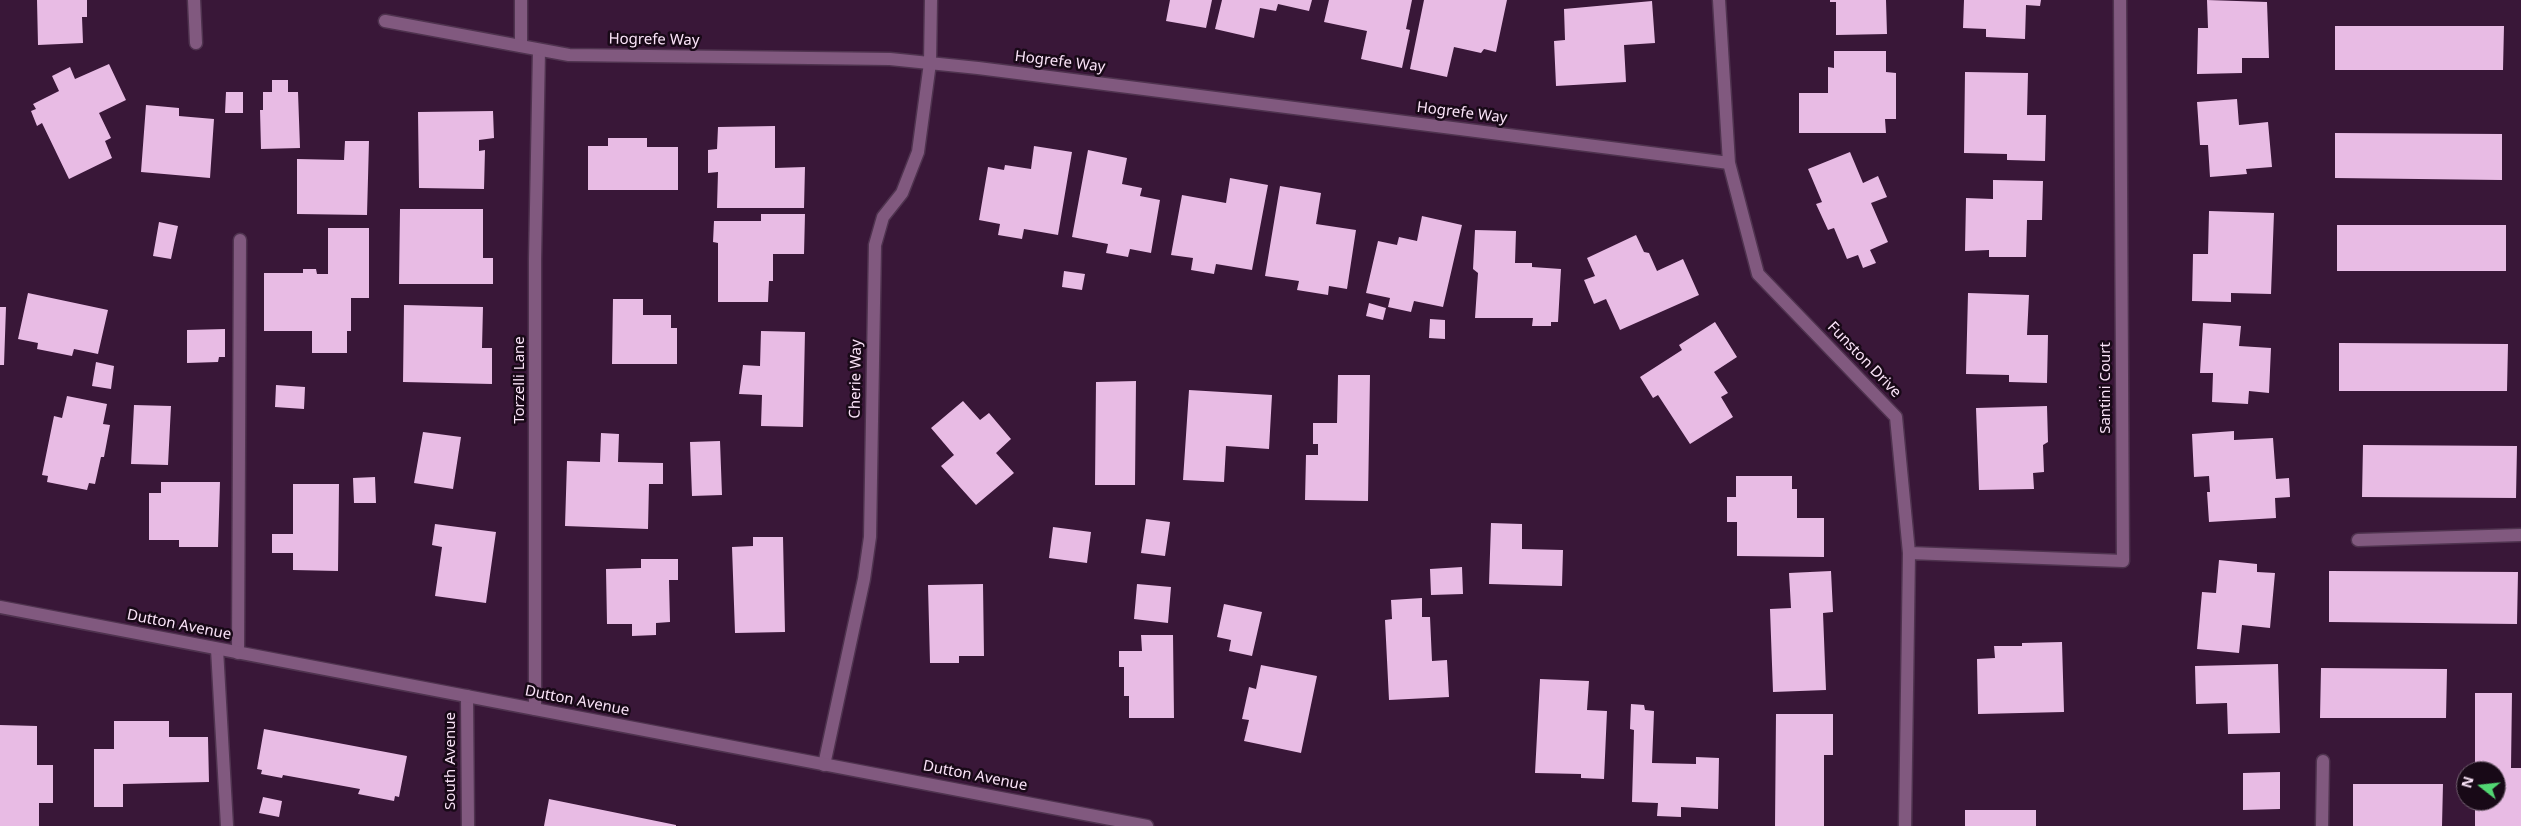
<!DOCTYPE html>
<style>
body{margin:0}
#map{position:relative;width:2521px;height:826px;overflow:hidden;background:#391738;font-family:"Noto Sans",sans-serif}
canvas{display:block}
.north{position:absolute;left:2456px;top:761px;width:50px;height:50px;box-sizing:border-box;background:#180917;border:1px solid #736171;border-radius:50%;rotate:286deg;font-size:14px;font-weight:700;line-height:20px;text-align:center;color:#fbe4f9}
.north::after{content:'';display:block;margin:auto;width:18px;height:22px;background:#52d673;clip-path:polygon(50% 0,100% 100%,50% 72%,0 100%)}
</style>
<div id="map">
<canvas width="2521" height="826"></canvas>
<div class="north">N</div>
</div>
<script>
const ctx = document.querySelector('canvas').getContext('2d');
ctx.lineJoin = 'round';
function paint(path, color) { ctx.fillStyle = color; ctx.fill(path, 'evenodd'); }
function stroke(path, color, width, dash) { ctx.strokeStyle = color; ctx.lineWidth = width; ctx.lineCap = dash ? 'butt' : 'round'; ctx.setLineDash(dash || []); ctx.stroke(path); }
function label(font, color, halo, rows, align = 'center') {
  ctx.font = font + ' "Noto Sans",sans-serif'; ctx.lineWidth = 5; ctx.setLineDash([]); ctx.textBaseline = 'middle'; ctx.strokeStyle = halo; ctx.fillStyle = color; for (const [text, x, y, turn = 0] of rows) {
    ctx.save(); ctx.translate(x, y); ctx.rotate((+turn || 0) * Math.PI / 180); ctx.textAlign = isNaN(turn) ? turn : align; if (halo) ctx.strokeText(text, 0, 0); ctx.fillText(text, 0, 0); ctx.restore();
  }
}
const building = new Path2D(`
 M37,0H87V17H82L83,43L38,45Z
 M1170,0H1212L1206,28L1166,21Z
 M1222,0H1312L1309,11L1278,4L1276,11L1260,8L1254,38L1215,29Z
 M1329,0H1412L1406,29L1410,30L1402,68L1361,59L1367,31L1324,22Z
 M1424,0H1507L1496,52L1484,49L1481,53L1454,47L1447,77L1410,69Z
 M1830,0H1886L1887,34L1836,35V2H1830Z
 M1964,0H2041L2040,6L2026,5L2025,39L1986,37V29L1963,28Z
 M2207,0L2267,2L2269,58H2242V73L2197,74L2198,28H2208Z
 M1652,1L1655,43L1624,45L1626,82L1556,86L1554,41L1565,40L1564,9Z
 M2335,26H2504L2503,70H2335Z
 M1834,51H1886V72L1896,73V119H1885L1886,133H1799V93H1828V67L1834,68Z
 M109,64L126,100L99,113L111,138L105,141L112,158L69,179L42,123L37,126L31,111L36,109L33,104L59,91L52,76L70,67L75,79Z
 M1965,72L2028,73L2027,115H2046L2045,161L2007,160V154L1964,153Z
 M272,80H288V92H298L300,148L261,149L260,110H263V92H272Z
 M226,92H243V113H225Z
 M2237,99L2239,125L2268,122L2272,167L2246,169L2247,174L2210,177L2208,145H2200L2197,102Z
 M146,105L179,108V116L214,119L210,178L141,172Z
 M493,111L494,138L479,140V151L485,150L484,189L419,188L418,112Z
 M775,126V168L805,167L804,208H717L718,172L708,173V150L717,149L718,127Z
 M2335,133L2502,134V180L2335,178Z
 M608,138H647V147H678V190H588V146H608Z
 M345,141H369L367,215L297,214V159L344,160Z
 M1034,146L1072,152L1058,235L1024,229L1022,239L998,235L1000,224L979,220L988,167L1004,170L1005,165L1031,169Z
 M1088,150L1127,158L1122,184L1142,188L1140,196L1160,200L1151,253L1130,249L1128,257L1106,253L1108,244L1072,237Z
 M1850,152L1863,183L1878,176L1887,197L1871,203L1888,242L1870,250L1876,263L1863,268L1858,255L1847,259L1834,228L1828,230L1816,204L1822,202L1808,169Z
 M1230,178L1268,185L1252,270L1216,264L1214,274L1191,270L1193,258L1171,255L1182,195L1226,203Z
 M1993,180L2043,181L2042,220H2027L2026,257H1989V250L1965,251L1966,198L1993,199Z
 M1280,186L1321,193L1316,224L1356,230L1347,289L1329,286L1328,295L1297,290L1299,281L1265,276Z
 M400,209H483V258H493V284H399Z
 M2209,211L2274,213L2271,294L2231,293V302L2192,301L2193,254H2208Z
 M761,214H805L804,254H773V281H769L768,302H718V243L713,242L714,221H761Z
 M1422,216L1462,225L1443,307L1414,301L1411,312L1388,307L1390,298L1366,293L1378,241L1397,245L1399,237L1417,241Z
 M159,222L178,226L171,259L153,256Z
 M2337,225H2506V271H2337Z
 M328,228H369V298H351V331H347V353H312V331H264V273H303V269H316L317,274H328Z
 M1475,230L1516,231L1515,263H1532V267L1561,269L1558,322H1551V326H1532L1533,318H1475L1478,273L1473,269Z
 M1636,235L1644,252L1649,253L1657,271L1683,259L1699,295L1620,330L1606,299L1594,304L1584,280L1595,276L1587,258Z
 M1064,271L1085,274L1082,290L1062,287Z
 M28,293L108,310L98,354L74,349L72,356L37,349L38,343L18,339Z
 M1968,293L2029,295L2027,335H2048L2047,383L2009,382V375L1966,374Z
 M613,299H643V315H671V328H677V364H612Z
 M1369,303L1386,308L1383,320L1366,316Z
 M404,305L483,307L482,348H492V384L403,382Z
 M0,307H6L4,365H0Z
 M1430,319L1445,320V339L1429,338Z
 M1715,322L1737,357L1714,372L1728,393L1721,397L1733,417L1690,444L1658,395L1653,398L1640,377L1682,350L1679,345Z
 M2203,323L2241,326L2239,346L2271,348L2269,393L2249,391L2248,404L2212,402L2213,373H2200Z
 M225,329V357H219L218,362L187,363V330Z
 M761,331L805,332L803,427L761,426L762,395L739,394L743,365L760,366Z
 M2339,343L2508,344L2507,391H2339Z
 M96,362L114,366L111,389L92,386Z
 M1338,375H1370L1368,501L1305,500L1306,455H1318V444H1313V423H1337Z
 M1136,381L1135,485H1095L1096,382Z
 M276,385L305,387L304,409L275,407Z
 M1189,390L1272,395L1269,449L1226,446L1224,482L1183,480Z
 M67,396L107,404L103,424L110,425L104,457H101L95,484L89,483L87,490L47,482L48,476L42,475L54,416L62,418Z
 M963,401L980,420L989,413L1011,439L996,453L1014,473L976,505L941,466L954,455L931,428Z
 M134,405L171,406L168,465L131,464Z
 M2047,406L2048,442L2043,445L2044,472L2033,473L2034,489L1979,490L1976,408Z
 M2234,431V440L2273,438L2276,479L2289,478L2290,497L2275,498L2276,518L2209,522L2207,492H2210L2209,476L2194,477L2192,434Z
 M423,432L461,437L453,489L414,483Z
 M601,433L619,434L618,462L663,463V484H649L648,529L565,526L567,461L600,462Z
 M720,441L722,495L692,496L690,442Z
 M2363,445L2517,446L2516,498L2362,497Z
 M1736,476H1792V489H1797V518H1824V557L1737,556V522H1727V497H1736Z
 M375,477L376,503H354L353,478Z
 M161,482H220L218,547H179V540H149V493H161Z
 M293,484H339L338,571L293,570V553H272V534H293Z
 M1146,519L1170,522L1165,556L1141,553Z
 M1491,523L1522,524V549L1563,550L1562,586L1489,584Z
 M435,524L496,532L486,603L435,596L442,547L432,545Z
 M1053,527L1091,532L1087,563L1049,558Z
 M753,537H783L785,632L735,633L732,547L753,546Z
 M641,559H678V580H669L670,622L656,623V635L632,636V624H607L606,569L641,568Z
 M2219,560L2257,564V572L2275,573L2270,628L2242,625L2239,653L2197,649L2202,592L2216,593Z
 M1462,567L1463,594L1431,595L1430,569Z
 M1831,571L1833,612L1823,613L1826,690L1773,692L1770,609L1791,608L1789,573Z
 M2329,571L2518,572L2517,624L2329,622Z
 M983,584L984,656H959V663H930L928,585Z
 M1137,584L1171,587L1168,623L1134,619Z
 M1422,598V617H1430L1432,661L1447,660L1449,697L1389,700L1385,620L1392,619L1391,600Z
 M1224,604L1262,612L1252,656L1229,651L1231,640L1217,637Z
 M1141,635H1173L1174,718H1129V696H1124V667H1119V651H1142Z
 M2062,642L2064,712L1978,714L1977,659L1995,658L1994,646H2022V643Z
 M2278,664L2280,733L2228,734L2227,703L2196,704L2195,666Z
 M1261,665L1317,676L1301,753L1244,741L1249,720L1242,719L1249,687L1256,689Z
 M2321,668L2447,669L2446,718H2320Z
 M1540,679L1589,681L1587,710L1607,711L1604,779L1581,778V774L1535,773Z
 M2475,693H2512L2511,768H2521V826H2475V801H2496V771H2475Z
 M1631,704L1644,705L1645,710L1654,711L1652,763L1696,764V757L1719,758L1718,809L1681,807V817L1657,816L1658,803L1632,802L1634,730L1630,729Z
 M1776,714H1833V755H1824V826H1775Z
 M114,721H169V737H208L209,782L123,784V807H94V749H114Z
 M0,725L37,726V765H53V803H39V826H0Z
 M264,729L407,756L399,797L395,796L394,801L358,794L360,789L283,775L282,778L261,774L262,770L257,769Z
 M2280,772V809L2243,810V773Z
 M2353,784H2443L2442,826H2353Z
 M263,797L282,801L279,817L259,813Z
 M549,799L676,825V826H544Z
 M1965,810H2036V826H1965Z`);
const lane = new Path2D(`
 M521,0V46
 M2358,540L2521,535
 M217,649L227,826
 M238,653L240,240
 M535,709V260L539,50
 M2322,826L2323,761`);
const street = new Path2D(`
 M194,0L196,43
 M1719,0L1729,163L1758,274L1896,417L1909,553L1905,826
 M385,21L569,55L890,59L978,68L1729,163
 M1909,553L2123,561L2120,0
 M467,696L468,826
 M824,765L864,579L870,537L875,245L883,217L902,193L918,152L930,63L931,0`);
const secondary = new Path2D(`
 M0,607L1147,826`);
const streetNames = [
 ["Hogrefe Way",654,40,1],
 ["Hogrefe Way",1060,62,7],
 ["Hogrefe Way",1462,113,7],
 ["Funston Drive",1864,360,46],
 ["Cherie Way",856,379,-89],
 ["Torzelli Lane",520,380,-90],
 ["Santini Court",2106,388,-90],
 ["Dutton Avenue",179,625,11],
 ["Dutton Avenue",577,701,11],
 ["South Avenue",451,761,-90],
 ["Dutton Avenue",975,776,11]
];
paint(building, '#e8bbe4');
stroke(lane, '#4f334f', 15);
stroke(street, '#4f334f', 15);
stroke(secondary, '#4f334f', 15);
stroke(lane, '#81597f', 12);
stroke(street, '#81597f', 12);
stroke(secondary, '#81597f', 12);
label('15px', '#fbe4f9', '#180917', streetNames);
</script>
